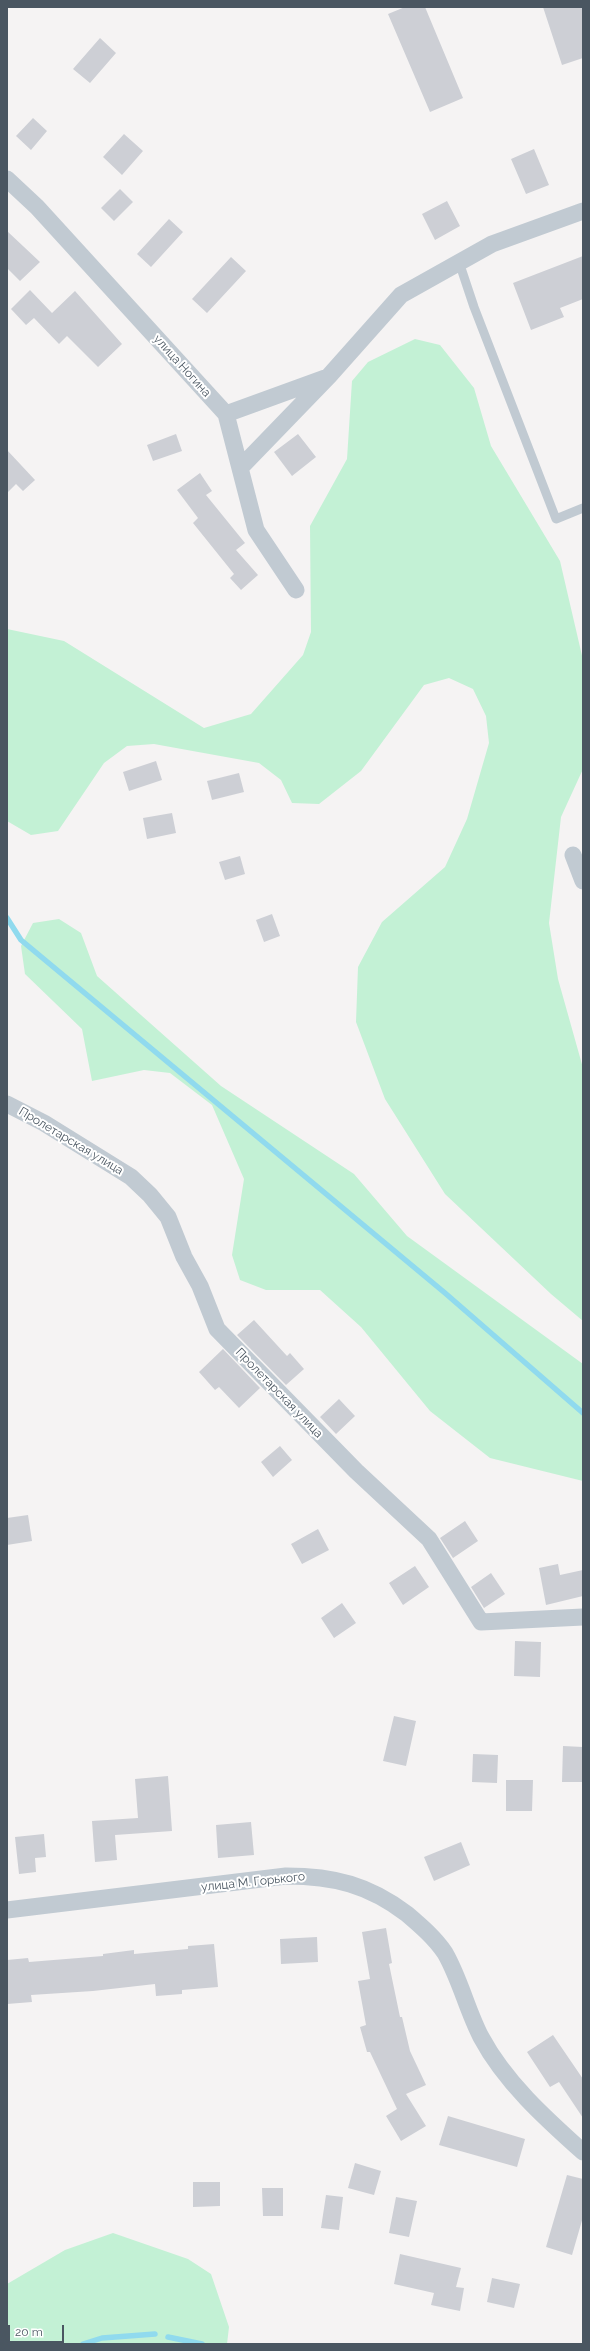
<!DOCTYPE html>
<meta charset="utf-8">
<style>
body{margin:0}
#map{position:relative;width:590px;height:2351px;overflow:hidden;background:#f5f3f3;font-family:Raleway,sans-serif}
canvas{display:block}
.frame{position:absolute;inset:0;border:8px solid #4a5661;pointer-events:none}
.scale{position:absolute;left:8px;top:2325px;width:56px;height:18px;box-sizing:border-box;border:2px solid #4a5661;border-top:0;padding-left:5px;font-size:12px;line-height:14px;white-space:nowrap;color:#4a5661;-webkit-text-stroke:3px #fff;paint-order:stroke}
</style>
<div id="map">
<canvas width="590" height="2351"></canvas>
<div class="frame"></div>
<div class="scale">20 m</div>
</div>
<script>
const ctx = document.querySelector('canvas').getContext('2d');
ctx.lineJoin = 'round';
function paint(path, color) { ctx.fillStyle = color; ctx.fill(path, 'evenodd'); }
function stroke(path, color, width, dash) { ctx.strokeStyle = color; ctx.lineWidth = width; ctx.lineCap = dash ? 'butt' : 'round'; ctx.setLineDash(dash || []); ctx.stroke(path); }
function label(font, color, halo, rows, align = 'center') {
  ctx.font = font + ' Raleway,sans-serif'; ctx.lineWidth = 4; ctx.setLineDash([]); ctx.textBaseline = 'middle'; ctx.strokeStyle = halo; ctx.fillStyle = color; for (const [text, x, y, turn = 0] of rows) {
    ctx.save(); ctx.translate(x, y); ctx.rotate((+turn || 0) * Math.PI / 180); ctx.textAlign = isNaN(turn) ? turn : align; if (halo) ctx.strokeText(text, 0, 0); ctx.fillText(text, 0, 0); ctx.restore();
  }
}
const green = new Path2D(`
 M415,339L440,345L474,388L491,446L560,561L583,660V769L561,817L549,923L558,979L583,1068V1321L551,1294L445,1194L385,1099L356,1022L358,967L382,922L445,867L467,819L489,743L486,716L473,689L449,678L424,685L361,771L319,804L292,803L281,780L259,763L154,744L127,746L104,763L58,831L31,835L7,821V629L64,641L204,728L251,714L303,655L311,632L310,526L347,459L352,381L368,362Z
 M59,919L81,933L97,976L221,1086L354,1174L407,1236L583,1364V1481L490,1458L430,1411L361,1327L320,1290H266L240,1280L232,1255L244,1179L212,1105L170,1073L144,1070L92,1081L82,1029L25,974L21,946L33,923Z
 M113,2233L188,2259L211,2274L229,2327L227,2344H7V2284L65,2250Z`);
const stream = new Path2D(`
 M7,918L21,940L445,1293L583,1413
 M168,2337L202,2344
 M83,2344L102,2338L155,2334`);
const building = new Path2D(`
 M405,7H425L463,98L430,112L388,14Z
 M543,7H583V58L562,65Z
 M100,38L116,53L90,83L73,69Z
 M33,118L47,131L31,150L16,136Z
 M124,134L143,151L122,175L103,157Z
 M534,149L549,185L526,194L511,159Z
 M120,189L133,202L114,221L101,208Z
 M447,201L460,226L435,240L422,214Z
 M169,219L183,232L151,267L137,254Z
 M7,231L40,262L20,281L7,268Z
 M583,256V299L560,308L564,317L531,330L513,283Z
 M231,257L246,271L207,313L192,299Z
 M30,290L52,313L75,291L122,344L98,367L67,336L59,344L34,318L26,325L11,309Z
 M176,434L182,451L153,461L147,445Z
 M298,434L316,457L292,476L274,452Z
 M7,450L35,480L23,491L16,484L7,493Z
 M200,473L212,491L206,495L245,543L236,550L258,575L241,590L230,578L234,574L193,523L198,518L177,490Z
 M156,761L162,780L129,791L123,772Z
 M239,773L244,792L212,800L207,781Z
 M172,813L176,833L147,839L143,818Z
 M240,856L245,874L225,880L219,862Z
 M272,914L280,936L264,942L256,920Z
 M254,1320L287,1356L290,1353L304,1369L286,1385L237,1335Z
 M223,1349L260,1388L239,1408L219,1387L215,1390L199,1372Z
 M339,1399L355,1416L336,1434L320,1417Z
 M280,1446L292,1460L273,1477L261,1462Z
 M28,1515L32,1541L7,1545V1518Z
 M465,1521L478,1541L453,1558L440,1538Z
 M318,1529L329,1550L302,1564L291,1544Z
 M558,1564L560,1575L583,1570V1596L546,1605L539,1568Z
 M415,1566L429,1587L403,1605L389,1583Z
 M491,1573L505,1594L484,1608L471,1587Z
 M342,1603L356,1623L334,1638L321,1618Z
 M515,1641L541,1642L540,1677L514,1676Z
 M394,1716L416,1721L406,1766L383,1761Z
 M563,1746L583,1747V1782H562Z
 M473,1754L498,1755L497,1783L472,1782Z
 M168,1776L172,1831L115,1835L117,1860L95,1862L92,1821L138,1818L135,1779Z
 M506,1780H533L532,1811H506Z
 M251,1822L254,1855L218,1858L216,1825Z
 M44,1834L46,1857L35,1858L36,1872L19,1874L15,1837Z
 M461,1842L470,1865L434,1881L424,1857Z
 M386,1928L392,1963L389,1964L400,2017H402L410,2051L426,2085L406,2094L426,2126L401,2141L386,2116L397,2109L370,2052H367L360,2027L366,2025L358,1981L370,1979L362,1932Z
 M317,1937L318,1962L281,1964L280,1939Z
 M214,1944L218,1987L182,1990V1994L156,1996L155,1984L93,1991L31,1995L32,2002L7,2004V1960L28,1958L29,1962L103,1956V1954L134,1950V1954L188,1949V1946Z
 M553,2035L583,2079V2118L559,2082L550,2087L527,2052Z
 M448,2116L525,2139L517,2167L439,2145Z
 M355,2163L381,2171L374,2195L348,2188Z
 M567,2175L583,2179V2217L572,2255L546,2247Z
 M193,2182H220V2206L193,2207Z
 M262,2188H283V2216H263Z
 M326,2195L343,2197L339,2230L321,2228Z
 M396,2197L417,2201L409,2237L389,2233Z
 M400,2254L461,2268L456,2287L464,2288L460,2311L431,2305L434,2293L394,2284Z
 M492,2278L520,2284L514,2308L487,2302Z`);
const lane = new Path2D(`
 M459,262L474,307L556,519L583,508`);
const street = new Path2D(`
 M7,179L37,207L226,414L256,530L296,590
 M226,414L325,378
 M241,467L329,376L401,295L492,244L583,211
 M573,855L583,881
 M7,1104L44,1123L131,1177L150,1195L168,1217L184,1257L200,1286L217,1329L356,1471L429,1539L481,1622L583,1617
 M7,1910L286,1876C334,1876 369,1885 407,1914C421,1926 435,1938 445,1953C460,1979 467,2010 481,2037C505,2082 545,2118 583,2152`);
const streetNames = [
 ["улица Ногина",182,366,48],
 ["Пролетарская улица",71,1141,31],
 ["Пролетарская улица",279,1393,46],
 ["улица М. Горького",253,1882,-6]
];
paint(green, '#c3f1d5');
stroke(stream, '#90daee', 5.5);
paint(building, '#cdcfd5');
stroke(lane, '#c1cad2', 9);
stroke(street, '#c1cad2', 17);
label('12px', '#4a5661', '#fff', streetNames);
</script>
